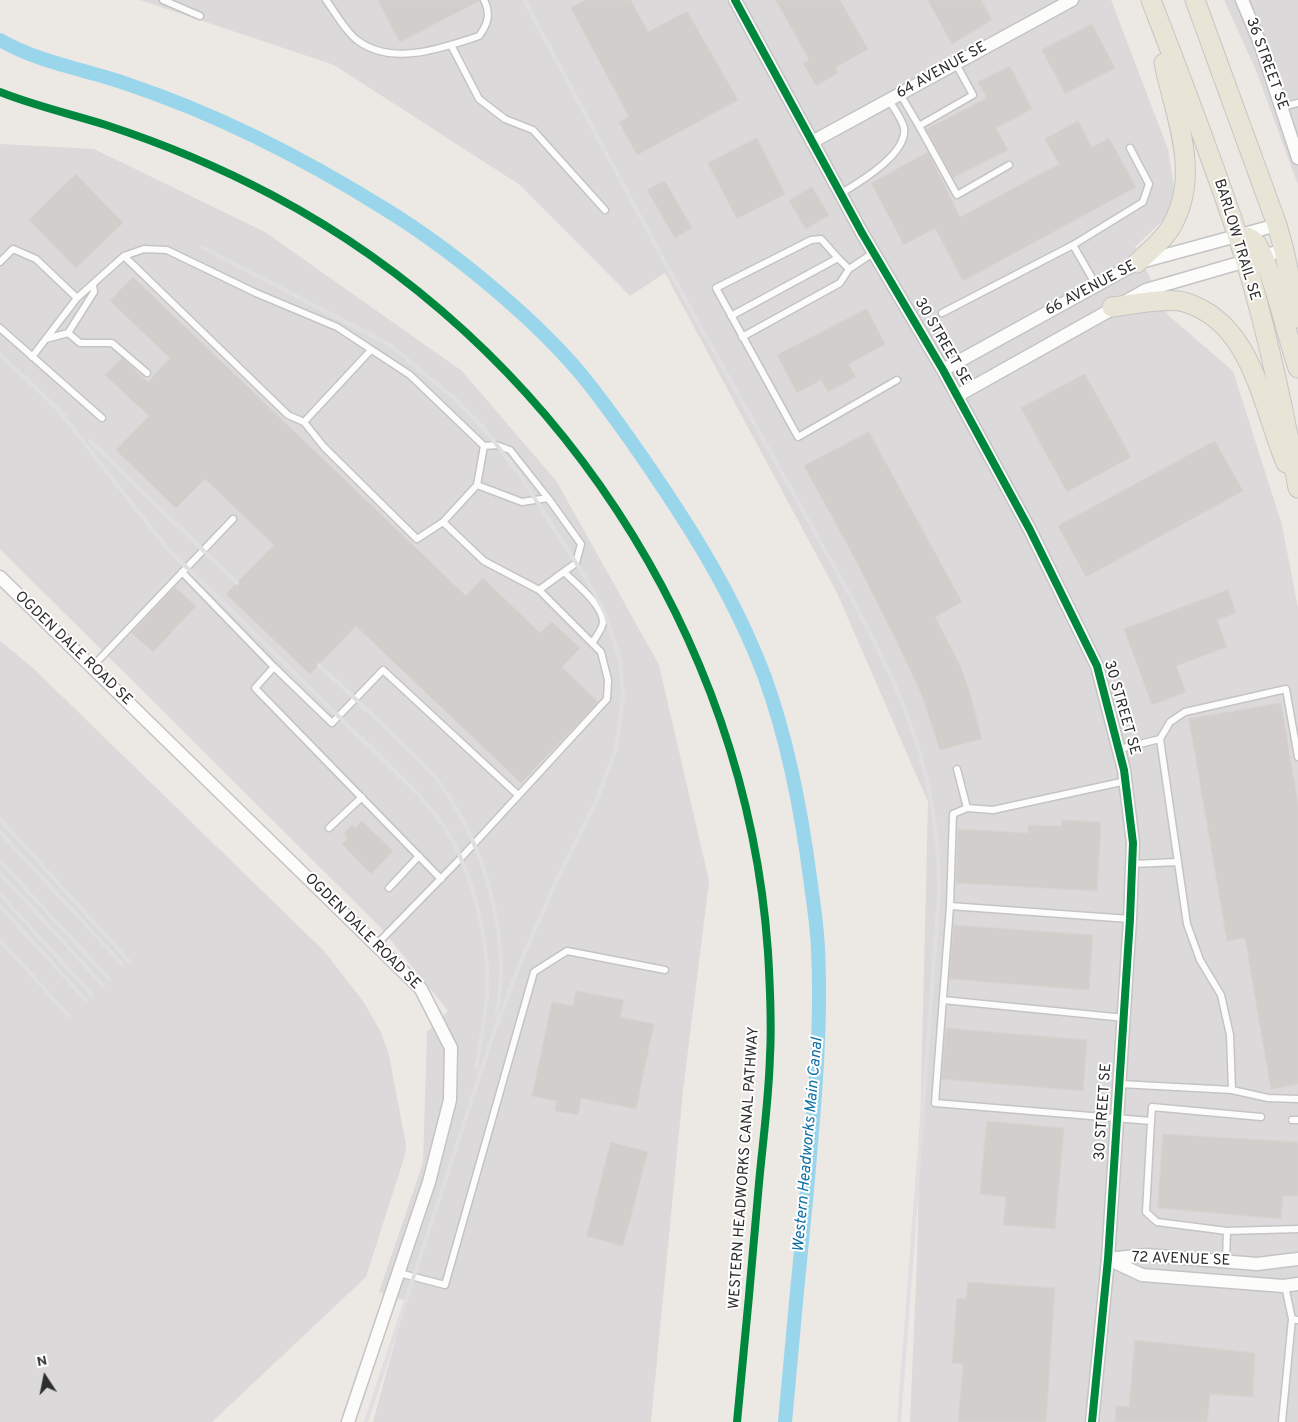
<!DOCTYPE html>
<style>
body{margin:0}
#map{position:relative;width:1298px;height:1422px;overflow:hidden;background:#ece8e4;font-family:Overpass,sans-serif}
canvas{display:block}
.north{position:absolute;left:20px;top:1352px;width:50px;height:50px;-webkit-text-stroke:4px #fff;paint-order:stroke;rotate:349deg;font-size:14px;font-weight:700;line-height:20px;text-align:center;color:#2e2e2e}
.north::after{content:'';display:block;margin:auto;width:18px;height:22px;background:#2e2e2e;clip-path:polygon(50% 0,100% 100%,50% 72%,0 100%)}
</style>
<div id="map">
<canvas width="1298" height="1422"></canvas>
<div class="north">N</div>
</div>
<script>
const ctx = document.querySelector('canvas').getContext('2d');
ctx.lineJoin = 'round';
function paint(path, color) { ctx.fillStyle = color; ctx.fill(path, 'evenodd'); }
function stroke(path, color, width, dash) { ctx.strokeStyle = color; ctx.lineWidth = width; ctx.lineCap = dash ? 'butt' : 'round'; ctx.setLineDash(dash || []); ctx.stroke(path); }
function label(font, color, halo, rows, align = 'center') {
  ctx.font = font + ' Overpass,sans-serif'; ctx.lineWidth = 4; ctx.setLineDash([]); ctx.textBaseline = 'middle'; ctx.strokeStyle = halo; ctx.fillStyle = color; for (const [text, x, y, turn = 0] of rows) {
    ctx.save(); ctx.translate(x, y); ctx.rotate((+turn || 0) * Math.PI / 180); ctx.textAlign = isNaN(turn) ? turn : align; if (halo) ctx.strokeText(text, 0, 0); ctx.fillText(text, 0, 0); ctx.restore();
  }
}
const industrial = new Path2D(`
 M140,0H1111L1168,149L1177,207L1135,247L1168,315L1233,371L1282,525L1298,608V1422H910L917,1257L928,802L837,593L665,273L630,296L520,185L334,65Z
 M1224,0H1298V185L1255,68Z
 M0,144L94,149L265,232L462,371L557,482L659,665L709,881L683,1091L651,1422H373L406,1301L379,1292L423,1163L427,1032L448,1011L380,927L0,549Z
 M0,641L33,668L324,951L363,1001L381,1032L389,1055L406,1145L405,1155L366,1277L212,1422H0Z`);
const canal = new Path2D(`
 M0,40C40,63 84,69 127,84C217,114 305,159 385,209C452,250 540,322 589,384C620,424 649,466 677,509C711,561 742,617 764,675C789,743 802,814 811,885C814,906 817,927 818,948C822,1029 814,1109 807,1190C799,1267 792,1345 785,1422`);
const building = new Path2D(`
 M378,0H479V1L400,42Z
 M586,0H631L648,32L687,11L738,100L637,155L619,122L629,117L571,8Z
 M776,0H840L868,49L835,68L838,73L816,86L803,63L809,60Z
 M928,0H981L992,20L952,44Z
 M1092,24L1115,68L1065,94L1042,50Z
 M1010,66L1032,109L996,128L1008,150L953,178L926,129L987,98L978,82Z
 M1078,121L1092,147L1109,138L1136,187L963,281L935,228L904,245L871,183L928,152L960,217L1059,164L1045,139Z
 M757,138L785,194L737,219L708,163Z
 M76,174L123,223L76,268L29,220Z
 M665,181L692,228L675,238L647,190Z
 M812,187L829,215L806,229L789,201Z
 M133,277L466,596L483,578L540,633L552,622L580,648L562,667L598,702L521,783L356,626L310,674L226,594L274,545L205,479L176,508L116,450L149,416L105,375L122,358L148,382L170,358L110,301Z
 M867,309L885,344L849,364L856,377L828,392L821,380L797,393L777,355Z
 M1085,374L1131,457L1067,492L1021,408Z
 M869,432L962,602L935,617L959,663L969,690L982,739L940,750L921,693L896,640L852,553L804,466Z
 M1215,441L1243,491L1086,577L1058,526Z
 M175,587L196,606L153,652L132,633Z
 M1228,590L1236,613L1217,620L1227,647L1176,666L1186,692L1152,705L1124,629Z
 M1281,703L1298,804V1084L1271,1089L1245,938L1227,941L1189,719Z
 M1062,820L1101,822L1097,891L956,883L958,829L1028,833V825L1062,826Z
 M362,821L393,851L371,874L342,844L348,838L344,833L352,825L356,828Z
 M954,925L1093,935L1089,990L949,979Z
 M576,991L624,1000L620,1017L654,1024L636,1109L581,1098L578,1115L555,1111L557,1101L532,1096L552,1002L573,1006Z
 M946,1028L1087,1040L1083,1091L942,1079Z
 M987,1121L1064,1128L1055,1229L1003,1225L1006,1197L980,1194Z
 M1163,1134L1298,1142V1196H1283L1281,1219L1158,1208Z
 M611,1142L648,1152L623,1246L587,1236Z
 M968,1282L1055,1288L1046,1422H958L963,1364L952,1363L957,1298L966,1299Z
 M1135,1340L1255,1353L1253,1397L1210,1394L1207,1422H1115L1116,1406L1129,1407Z`);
const service = new Path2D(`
 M163,0L200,16
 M326,0C335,12 345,31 357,40C392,67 442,48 479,36C488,24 491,14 484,0
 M451,45L479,99L505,119L533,130L605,210
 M900,94L919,126L973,95L956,64
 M1282,107L1298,103
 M919,126L957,195L1009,165
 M840,194C858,183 908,154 904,128C902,119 894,109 889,100
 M1073,245L1143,202L1149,184L1130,148
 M124,256L288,415L304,422
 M838,258L821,239L811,240L716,288L798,437L897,380
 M0,262L13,249L36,259L77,298L124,256L144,249L167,250L256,293L337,327L410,375L484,446L477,485L443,522L417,539L324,447L304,422L371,350
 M942,313L1073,245L1096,285
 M731,316L838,258L849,269
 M0,328L102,418
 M68,333L80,343H112L147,373
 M742,337L840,283L849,269L873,253
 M46,339L68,333L94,292L93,284
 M32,357L77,298
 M484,446L496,445L510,450L548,498
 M477,485L522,502L548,498L581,544L576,563L539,590
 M182,572L274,667L255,688L441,879
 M564,572C575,583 603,605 603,622C603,628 596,637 592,643
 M92,667L233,519
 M274,667L332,723L383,670L518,795
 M1160,739L1170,722L1185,712L1286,689L1298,757
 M1119,749L1160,739L1187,924L1200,960L1221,995L1230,1035L1232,1090L1120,1084
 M957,769L967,808
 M1126,781L993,810L967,808L953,814L950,906L935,1103L1151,1121L1146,1212L1157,1222L1227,1231
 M329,828L362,797
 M1132,864L1178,862
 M389,888L419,856
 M950,906L1130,919
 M376,945L460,859L607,699L608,680L601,652L539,590L484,561L443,522
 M943,1000L1125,1018
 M1232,1090L1268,1098L1298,1099
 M1292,1120H1298
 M1151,1121L1152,1107L1261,1117
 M1226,1261L1227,1231L1298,1229
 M399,1273L445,1285L534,972L567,951L665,970
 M1285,1286L1292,1319
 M1282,1422L1292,1319L1298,1320`);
const minor = new Path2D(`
 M735,0L862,233L943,370L1030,530L1097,666L1124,770L1133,843L1130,919L1108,1259L1092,1422
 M1242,0L1260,43L1298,158
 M812,142L1072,0
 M943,370L1137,263L1277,225
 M957,396L1146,290L1284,250
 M0,577L421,989L451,1048L450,1100L429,1182L348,1422
 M1108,1259L1142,1275L1283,1286L1298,1284
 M1108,1259L1146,1255L1257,1264L1298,1259`);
const primary = new Path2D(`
 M1151,0C1181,78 1211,155 1237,234C1264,314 1283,405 1298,488
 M1195,0L1277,225L1284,250L1298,318
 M1237,235C1244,236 1250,237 1255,242C1270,259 1288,341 1298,368
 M1137,263C1148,252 1163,241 1171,227C1202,174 1175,117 1164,63
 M1112,307C1130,305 1167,297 1184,302C1253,322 1262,407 1286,463`);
const rail = new Path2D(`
 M524,0C583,109 640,218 700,326C739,396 778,466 817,536C884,656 941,752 939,895L899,1422
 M202,247L390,345L455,399L486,431L519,474L589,583L605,613L620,660L623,697L616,749L596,802L555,884L521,961L492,1038L366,1422
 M0,354L65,416
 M59,411L168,549L415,791C428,805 441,820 450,836C475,881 490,946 487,996C485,1020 480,1044 476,1068
 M90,441L237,583
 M319,665C346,690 373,715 399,741C414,755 431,770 443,788C486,849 512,942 496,1016
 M0,819L129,961
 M0,832L122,964
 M0,861L109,979
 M0,873L103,985
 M0,894L92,995
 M0,906L86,1000
 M0,940L69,1016`);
const cycleway = new Path2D(`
 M735,0L862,233L943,370L1030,530L1097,666L1124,770L1133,843L1130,919L1108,1259L1092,1422
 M0,92C35,106 71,114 106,125C164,144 219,167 272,195C552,343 746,635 768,952C770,986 772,1021 770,1055C769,1097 763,1140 759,1183C752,1263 745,1342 737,1422`);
const streetNames = [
 ["36 STREET SE",1266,64,70],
 ["64 AVENUE SE",942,71,-29],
 ["BARLOW TRAIL SE",1236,240,73],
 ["66 AVENUE SE",1091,289,-28],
 ["30 STREET SE",942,342,60],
 ["OGDEN DALE ROAD SE",73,649,44],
 ["30 STREET SE",1121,708,74],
 ["OGDEN DALE ROAD SE",362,932,45],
 ["30 STREET SE",1104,1112,-86],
 ["WESTERN HEADWORKS CANAL PATHWAY",745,1168,-86],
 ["72 AVENUE SE",1181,1260,2]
];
const waterNames = [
 ["Western Headworks Main Canal",809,1145,-85]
];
paint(industrial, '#dcd9db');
stroke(canal, '#99d6ec', 14);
paint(building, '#d1cecb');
stroke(building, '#d7d4d0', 1);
stroke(service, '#c5c4c5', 9);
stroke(minor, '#c5c4c5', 15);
stroke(primary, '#c6c5c4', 21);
stroke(service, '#fcfcfb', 6);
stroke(minor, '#fcfcfb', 12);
stroke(primary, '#e8e4d6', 19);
stroke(rail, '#dfdfe1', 4);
stroke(cycleway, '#00873e', 8);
label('15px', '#2e2e2e', '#fff', streetNames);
label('italic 16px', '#0d6fa3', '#fff', waterNames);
</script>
